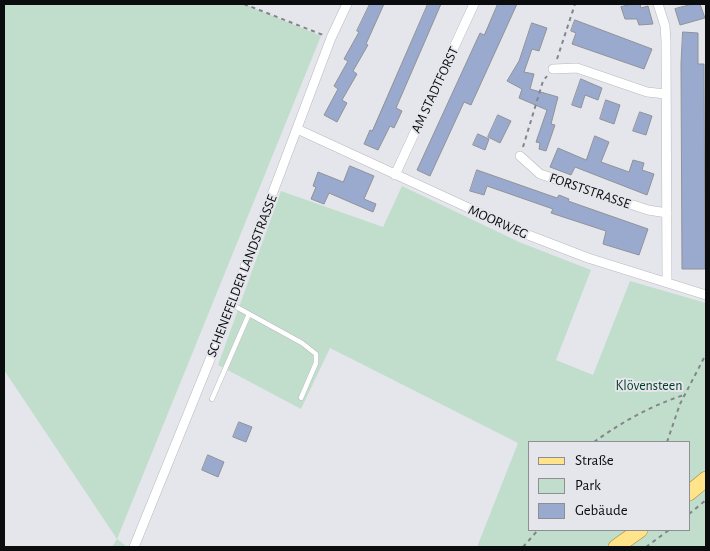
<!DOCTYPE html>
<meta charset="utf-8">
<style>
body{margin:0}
#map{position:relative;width:710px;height:551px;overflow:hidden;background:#e4e6eb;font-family:"Alegreya Sans",sans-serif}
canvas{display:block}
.frame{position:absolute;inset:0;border:5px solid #0b0c0d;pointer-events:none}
.legend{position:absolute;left:528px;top:441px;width:162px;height:90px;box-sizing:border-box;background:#e4e6eb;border:1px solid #8d8f92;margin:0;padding:6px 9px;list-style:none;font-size:15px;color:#0b0c0d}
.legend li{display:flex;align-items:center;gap:10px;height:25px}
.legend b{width:25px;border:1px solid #8d8f92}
</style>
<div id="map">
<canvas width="710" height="551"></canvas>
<div class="frame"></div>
<ul class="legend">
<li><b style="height:6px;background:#ffe48c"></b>Straße</li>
<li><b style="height:14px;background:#c1decd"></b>Park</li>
<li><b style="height:14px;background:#99aace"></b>Gebäude</li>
</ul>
</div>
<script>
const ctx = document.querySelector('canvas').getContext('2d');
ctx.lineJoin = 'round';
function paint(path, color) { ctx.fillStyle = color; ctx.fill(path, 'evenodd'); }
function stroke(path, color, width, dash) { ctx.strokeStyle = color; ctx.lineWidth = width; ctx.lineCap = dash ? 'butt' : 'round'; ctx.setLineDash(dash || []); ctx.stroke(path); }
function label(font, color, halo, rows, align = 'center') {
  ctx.font = font + ' "Alegreya Sans",sans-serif'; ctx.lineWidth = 4; ctx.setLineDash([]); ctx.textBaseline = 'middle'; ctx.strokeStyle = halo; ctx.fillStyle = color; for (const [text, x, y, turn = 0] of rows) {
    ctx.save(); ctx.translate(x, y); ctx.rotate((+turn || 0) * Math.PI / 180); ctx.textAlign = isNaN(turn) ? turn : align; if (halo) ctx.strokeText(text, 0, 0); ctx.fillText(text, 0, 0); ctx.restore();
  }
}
const green = new Path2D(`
 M4,4H244L321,36L117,539L127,547H112L117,539L4,370Z
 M402,186L519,242L591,270L556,360L593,375L630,281L706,303V547H477L518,443L330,348L301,409L218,365L281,191L383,227ZM529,442H689V530H529Z`);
const building = new Path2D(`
 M370,4H384L366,44L368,45L353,71L357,74L342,100L347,103L337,122L324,115L338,89L334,86L348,61L344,59L359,32L357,31Z
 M428,4H441L396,108L402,111L394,128L390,126L378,150L364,144L370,130L372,131Z
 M498,4H517L471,105L464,102L430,176L417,170L480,33L484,35Z
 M633,4H640L641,8L648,6L653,24L639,25L637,19H625L621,7Z
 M693,4H700L705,18L680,25L675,9Z
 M575,20L652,49L644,69L572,44L576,33L571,31Z
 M532,23L547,28L539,51L532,49L524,72L534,74L530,89L558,97L551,124L555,125L546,151L539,149L540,143L536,142L547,110L519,98L522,89L507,81L519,61Z
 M683,32L698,33V64H704L705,269H682L681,64Z
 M581,79L602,88L598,100L585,95L581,108L572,105Z
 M606,100L620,105L614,124L600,119Z
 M640,112L652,116L646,135L633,131Z
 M498,115L511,121L500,143L488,137Z
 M478,134L489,139L485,150L473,145Z
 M595,136L609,142L601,162L629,172L633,160L644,163L642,170L654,174L647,195L575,167L571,175L550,167L558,148L586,160Z
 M350,166L374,176L364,199L376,204L373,212L329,193L324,204L311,199L316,187L313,186L318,172L343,182Z
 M477,170L557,198L559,195L569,199L568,201L648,229L639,255L603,244L606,231L551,213L553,209L487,186L484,195L470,191Z
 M239,422L252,427L246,442L233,437Z
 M208,455L224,462L218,477L202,470Z`);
const path = new Path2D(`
 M244,4L323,35
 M557,59L575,4
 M523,147L543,81L547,76
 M594,442C622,422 650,406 684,395
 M667,442L680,404L706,354
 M689,514L706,500
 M523,547L538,530
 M646,547L669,530`);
const lane = new Path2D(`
 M231,304L302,343L316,354V363L301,398
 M212,399L249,314`);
const street = new Path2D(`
 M658,4L665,26L666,41L667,282
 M553,69L577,68L647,92L666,94
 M297,129L523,233L588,258L706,295
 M520,156L540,174L648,210L667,213
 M395,175L474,4
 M134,547L209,362L331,38L347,4`);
const primary = new Path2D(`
 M689,493L706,479
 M616,547L640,530`);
const streetNames = [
 ["AM STADTFORST",435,90,-65],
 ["FORSTSTRASSE",590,191,19],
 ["MOORWEG",498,222,24],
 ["SCHENEFELDER LANDSTRASSE",242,276,-69]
];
const parkNames = [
 ["Klövensteen",649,386]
];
paint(green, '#c1decd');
paint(building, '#99aace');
stroke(building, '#909296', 1);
stroke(lane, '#b7b9bd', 5.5);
stroke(street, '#b7b9bd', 10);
stroke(primary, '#aa8d2e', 16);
stroke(path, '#848589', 2, [4, 4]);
stroke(lane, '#fff', 4.5);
stroke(street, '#fff', 9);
stroke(primary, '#ffe48c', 15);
label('14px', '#0b0c0d', '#e4e6eb', streetNames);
label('14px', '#013a24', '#e4e6eb', parkNames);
</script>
